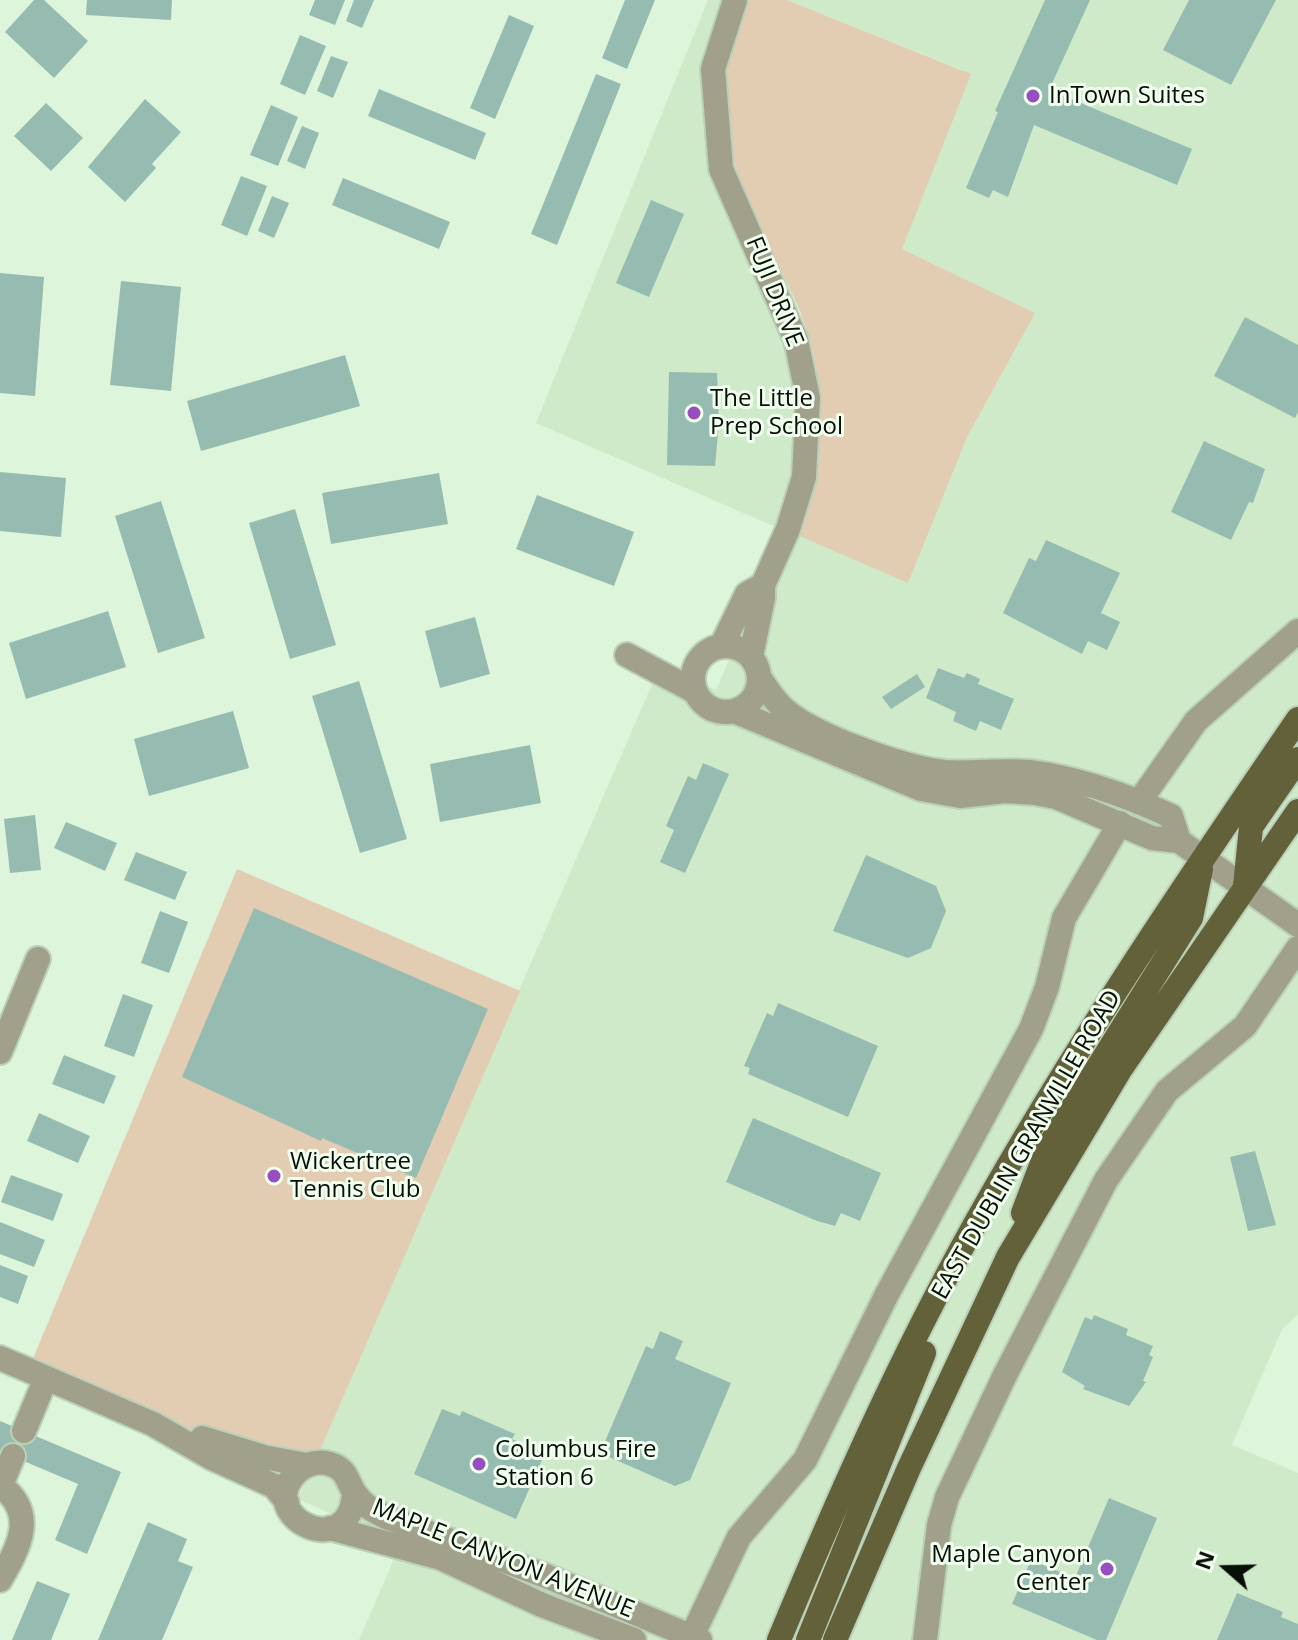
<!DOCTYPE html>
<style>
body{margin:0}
#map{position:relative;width:1298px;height:1640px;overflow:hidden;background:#ddf5da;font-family:"Open Sans",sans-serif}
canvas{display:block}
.north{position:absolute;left:1186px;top:1528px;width:80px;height:80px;-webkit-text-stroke:6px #f1ffef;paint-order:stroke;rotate:290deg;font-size:22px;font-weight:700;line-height:32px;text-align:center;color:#070f07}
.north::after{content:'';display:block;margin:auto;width:28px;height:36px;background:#070f07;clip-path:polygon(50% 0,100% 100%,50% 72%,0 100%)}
</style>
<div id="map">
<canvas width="1298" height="1640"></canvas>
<div class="north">N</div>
</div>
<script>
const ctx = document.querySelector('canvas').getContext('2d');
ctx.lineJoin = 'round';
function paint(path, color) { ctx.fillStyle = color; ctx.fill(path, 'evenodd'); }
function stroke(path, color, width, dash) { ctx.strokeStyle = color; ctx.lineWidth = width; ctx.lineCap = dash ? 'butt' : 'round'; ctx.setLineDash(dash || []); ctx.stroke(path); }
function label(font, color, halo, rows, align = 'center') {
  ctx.font = font + ' "Open Sans",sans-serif'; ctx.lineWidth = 6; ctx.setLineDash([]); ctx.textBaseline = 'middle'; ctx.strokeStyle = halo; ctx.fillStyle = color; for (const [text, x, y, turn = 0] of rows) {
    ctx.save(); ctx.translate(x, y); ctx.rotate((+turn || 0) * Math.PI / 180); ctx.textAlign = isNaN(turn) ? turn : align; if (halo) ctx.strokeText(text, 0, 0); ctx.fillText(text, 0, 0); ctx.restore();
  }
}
const built = new Path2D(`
 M708,0H749L736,32L794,297L818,371L823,422L807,505L967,437L1034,313L902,249L963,70L787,0H1298V1315L1282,1329L1232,1445L1298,1473V1640H359L400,1545L298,1499L660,666L716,690L785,531L536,423Z`);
const green = new Path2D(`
 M749,0H787L971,74L902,249L1035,313L967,437L908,583L795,534C830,454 829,372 792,293C768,243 740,196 730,142C726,119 721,91 726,69C730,45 740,22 749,0Z
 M237,869L520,991L307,1480L32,1361Z`);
const building = new Path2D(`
 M34,0H44L88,41L54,78L5,32Z
 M87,0H172L171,20L86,15Z
 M315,0H345L335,25L309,15Z
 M354,0H374L362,28L346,21Z
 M625,0H655L627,69L602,58Z
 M1045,0H1090L1049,90L1192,149L1177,185L1034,125L1008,197L993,190L989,198L966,188L998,112L995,111Z
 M1189,0H1276L1231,85L1163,50Z
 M509,15L534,26L495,119L470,108Z
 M300,35L326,46L305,95L280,84Z
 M331,56L348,62L333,98L317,91Z
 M596,74L621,84L557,245L531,234Z
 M379,89L486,133L475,160L368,116Z
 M145,99L181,132L152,164L156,168L125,202L88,167Z
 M46,103L83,138L51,171L14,136Z
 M271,105L298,117L278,166L250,155Z
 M302,126L319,133L305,169L287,161Z
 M241,176L267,186L247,236L221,225Z
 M343,178L450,222L439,249L332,205Z
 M272,196L289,203L274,238L258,231Z
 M651,200L684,214L649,297L616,283Z
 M0,273L44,277L35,396L0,393Z
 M121,281L181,287L171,391L110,385Z
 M1245,317L1298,345V412L1295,418L1214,376Z
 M345,355L360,406L201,451L187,401Z
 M669,372L717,373L719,423L715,466L667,465Z
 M1204,441L1265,469L1253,503L1249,502L1231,540L1171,512Z
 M0,472L66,478L61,537L0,531Z
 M439,473L448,524L331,544L322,493Z
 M537,495L634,532L614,586L516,549Z
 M161,501L205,638L158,653L115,516Z
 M295,509L336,645L290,659L249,523Z
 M1046,540L1120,573L1101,613L1120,622L1107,650L1088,641L1082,654L1003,613L1029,558L1036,561Z
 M108,611L126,667L26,699L9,643Z
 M475,617L490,674L440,688L425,631Z
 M938,668L964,678L967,673L980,679L978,684L1014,699L1001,730L980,721L976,731L953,721L956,712L926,698Z
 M917,674L925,687L891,709L882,697Z
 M359,681L407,839L360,853L312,696Z
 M233,711L249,768L149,796L134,739Z
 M530,745L541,803L440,822L430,764Z
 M703,763L729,774L685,873L660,862L674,830L666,826L688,776L696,780Z
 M35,815L41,870L10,873L4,819Z
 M66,822L117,843L105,871L54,848Z
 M136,852L187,872L175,900L124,880Z
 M866,855L936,886L946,911L931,948L908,958L833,931Z
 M254,908L488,1009L416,1178L322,1138L321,1141L182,1077Z
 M160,911L188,922L169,973L141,963Z
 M123,994L153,1005L134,1057L104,1046Z
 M778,1003L878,1046L848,1117L748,1074L750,1068L744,1066L767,1013L773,1016Z
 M64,1055L116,1076L104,1104L52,1084Z
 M39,1113L90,1136L78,1163L27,1141Z
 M753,1118L881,1173L860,1221L841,1213L835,1226L817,1221L726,1182Z
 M1255,1151L1276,1225L1248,1231L1230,1157Z
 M11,1175L63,1194L53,1221L1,1202Z
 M0,1222L45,1240L34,1267L0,1254Z
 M0,1265L28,1276L18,1304L0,1297Z
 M1094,1315L1128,1329L1126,1335L1153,1346L1149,1355L1153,1357L1143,1381L1146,1382L1129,1406L1083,1389L1085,1386L1062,1372L1085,1317L1092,1320Z
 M660,1331L683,1341L675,1359L731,1383L690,1480L675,1486L600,1453L646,1346L653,1349Z
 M442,1409L460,1416L462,1411L515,1434L512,1439L545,1453L516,1519L414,1474Z
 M0,1421L121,1472L87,1554L55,1540L78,1484L0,1451Z
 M1109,1498L1157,1518L1106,1640H1097L1012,1604L1031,1560L1075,1578Z
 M148,1522L187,1539L178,1561L193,1567L162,1640H98Z
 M37,1581L70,1594L51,1640H12Z
 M1237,1593L1283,1612L1281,1617L1298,1624V1640H1217Z`);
const minor = new Path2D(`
 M735,0L713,69L721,169L796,340L808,398L804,477L788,529L763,585V598L751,656
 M722,645L747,594L763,585
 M693 679a33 33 0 1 1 66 0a33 33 0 1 1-66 0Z
 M627,655L696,692
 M759,677C767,689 774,701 785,710C815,736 905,768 945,772C973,774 1002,769 1030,772C1077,778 1128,796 1171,816L1179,841
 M734,711L921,789L960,796L1005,791L1035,793L1056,797L1152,838L1179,841L1298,925
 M1139,802L1196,721L1298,631
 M0,1052L38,959
 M0,1358L153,1424L212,1458L274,1486L287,1502
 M24,1431L46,1378
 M202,1438L264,1457L306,1465
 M0,1485C37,1513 20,1546 0,1580
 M1,1485L13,1456
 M354,1492C351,1565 253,1516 296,1473C305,1464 318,1460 330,1464C348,1469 347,1483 356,1495C364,1506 374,1511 386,1517L546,1576L700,1640
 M330,1528L441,1558L542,1605L634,1640
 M692,1636L739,1537L805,1460L887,1294L1031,1029L1047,987L1064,918L1120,823
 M925,1640L939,1525L947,1497L1005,1375L1106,1180L1167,1091L1245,1026L1298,948`);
const major = new Path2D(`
 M1245,886L1251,827L1298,759
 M1023,1213L1048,1147L1191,918L1201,869
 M779,1640C838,1498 900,1358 975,1224C1073,1049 1185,884 1298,719
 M808,1640L924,1353
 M835,1640L909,1468L1008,1257L1120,1070L1298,811`);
const markers = [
 [1033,96,8,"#984ec0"],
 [694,413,8,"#984ec0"],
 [274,1176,8,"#984ec0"],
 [479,1464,8,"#984ec0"],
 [1107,1569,8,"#984ec0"]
];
const poiNames = [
 ["InTown Suites",1049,96],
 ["The Little",710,399],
 ["Prep School",710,427],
 ["Wickertree",290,1162],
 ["Tennis Club",290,1190],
 ["Columbus Fire",495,1450],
 ["Station 6",495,1478],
 ["Maple Canyon",1091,1555,"right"],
 ["Center",1091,1583,"right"]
];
const streetNames = [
 ["FUJI DRIVE",774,292,68],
 ["EAST DUBLIN GRANVILLE ROAD",1027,1145,-60],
 ["MAPLE CANYON AVENUE",503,1559,22]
];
paint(built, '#ceeac9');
paint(green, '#e2ccb2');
paint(building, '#96bcb1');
stroke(minor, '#bbd0b8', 28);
stroke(major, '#bbd0b8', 28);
stroke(minor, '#a0a08b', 24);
stroke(major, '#62613a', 24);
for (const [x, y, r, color] of markers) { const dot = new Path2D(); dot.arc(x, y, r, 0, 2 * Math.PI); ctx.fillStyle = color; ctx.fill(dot); stroke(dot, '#f1ffef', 3); }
label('24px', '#070f07', '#f1ffef', poiNames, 'left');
label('24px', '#070f07', '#f1ffef', streetNames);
</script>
